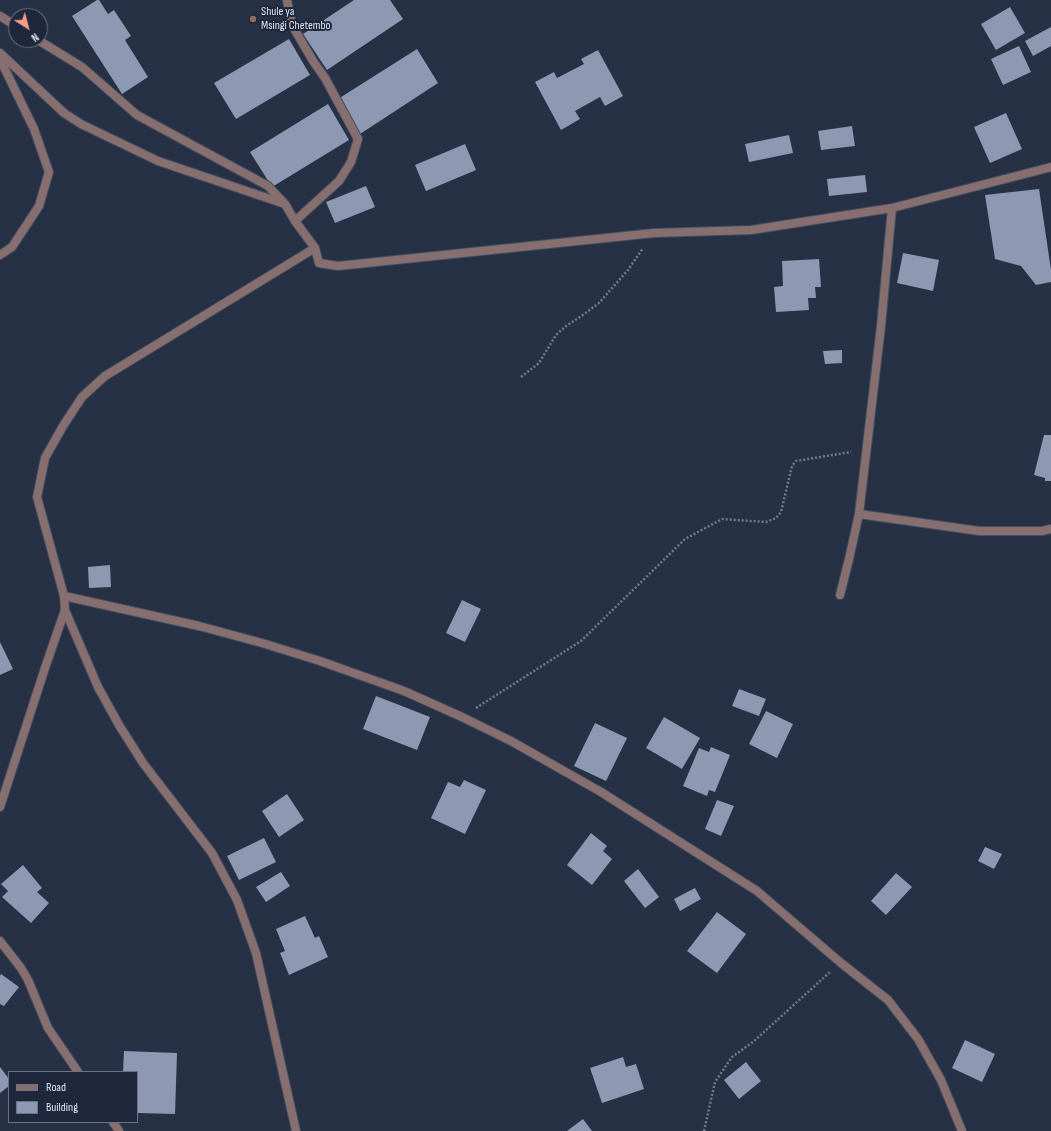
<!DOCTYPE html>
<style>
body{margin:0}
#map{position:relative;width:1051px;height:1131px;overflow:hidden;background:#273146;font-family:"Sofia Sans Condensed",sans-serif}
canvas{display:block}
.legend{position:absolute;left:8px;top:1071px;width:130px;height:52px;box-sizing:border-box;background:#1e273b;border:1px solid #6b7384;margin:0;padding:5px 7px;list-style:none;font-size:12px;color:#dee4f2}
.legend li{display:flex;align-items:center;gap:8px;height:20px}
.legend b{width:20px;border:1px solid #6b7384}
.north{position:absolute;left:8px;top:8px;width:40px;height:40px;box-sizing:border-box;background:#1e273b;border:1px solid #6b7384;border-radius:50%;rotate:144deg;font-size:11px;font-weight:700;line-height:16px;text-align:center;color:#dee4f2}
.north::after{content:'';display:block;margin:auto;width:14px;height:18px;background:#f49e87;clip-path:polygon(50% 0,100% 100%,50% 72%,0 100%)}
</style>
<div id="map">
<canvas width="1051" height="1131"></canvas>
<ul class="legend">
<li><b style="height:5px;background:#886f6f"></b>Road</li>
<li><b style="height:11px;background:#8d99b3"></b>Building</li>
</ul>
<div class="north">N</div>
</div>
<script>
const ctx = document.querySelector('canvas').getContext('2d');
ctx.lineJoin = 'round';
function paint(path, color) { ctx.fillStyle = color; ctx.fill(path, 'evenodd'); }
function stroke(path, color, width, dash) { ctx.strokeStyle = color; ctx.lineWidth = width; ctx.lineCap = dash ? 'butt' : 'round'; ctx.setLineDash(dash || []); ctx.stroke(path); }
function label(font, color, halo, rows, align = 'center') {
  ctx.font = font + ' "Sofia Sans Condensed",sans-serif'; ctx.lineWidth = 4; ctx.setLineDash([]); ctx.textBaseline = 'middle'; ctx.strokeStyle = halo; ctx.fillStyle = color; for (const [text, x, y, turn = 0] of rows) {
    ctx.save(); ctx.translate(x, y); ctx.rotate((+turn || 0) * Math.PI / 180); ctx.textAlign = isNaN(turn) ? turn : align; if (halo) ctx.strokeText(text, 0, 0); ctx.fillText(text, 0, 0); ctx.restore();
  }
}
const building = new Path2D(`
 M97,0H99L108,14L114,10L131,36L125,40L148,77L122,94L72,16Z
 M354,0H390L403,19L327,70L303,34Z
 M1010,7L1025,33L996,50L981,24Z
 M1051,27V46L1033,56L1025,41Z
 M289,39L310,75L236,119L214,83Z
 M1019,46L1031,72L1003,85L991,59Z
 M417,49L438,83L360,134L338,99Z
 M598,50L623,96L605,106L600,97L575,111L580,119L561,130L535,82L554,72L557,78L584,64L581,59Z
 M328,104L349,140L272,187L250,152Z
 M1006,113L1022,149L990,163L974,127Z
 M852,126L855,146L821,150L818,131Z
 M789,135L793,153L749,162L745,144Z
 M465,144L476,170L426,191L415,165Z
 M865,175L867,192L829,196L827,179Z
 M366,186L375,207L335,223L326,202Z
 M1039,189L1051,270V282L1036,285L1021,266L995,259L985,195Z
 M903,253L939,260L933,291L897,283Z
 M819,259L821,287H815L816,298H808L809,310L776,312L774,287L783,286L782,261Z
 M842,350V363L825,364L823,351Z
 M1044,435H1051V481H1045V478L1034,475Z
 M110,565L111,587L89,588L88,567Z
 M462,600L481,609L465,642L446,633Z
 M0,642L13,669L0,675Z
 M739,689L766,699L759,716L732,706Z
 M376,696L430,717L417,750L363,729Z
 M766,711L793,724L777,758L749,744Z
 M664,717L700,738L682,769L646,748Z
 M595,723L627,738L606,781L574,766Z
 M711,747L730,755L715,792L709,790L707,796L683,786L699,748L709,752Z
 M464,780L486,790L465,834L431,818L448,782L460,787Z
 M287,794L304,820L279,837L262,811Z
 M717,800L734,806L721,836L705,829Z
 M591,833L607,846L603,851L612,859L592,885L567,865Z
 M264,838L276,862L239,880L227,856Z
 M985,847L1002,854L994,869L978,861Z
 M23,865L42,888L37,892L49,903L31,923L2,897L8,891L1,884Z
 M638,869L659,897L645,908L624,881Z
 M281,872L290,886L266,902L256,887Z
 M896,873L912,887L886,915L871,901Z
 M695,888L701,899L680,911L674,899Z
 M717,912L746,934L717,973L687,951Z
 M305,916L315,938L319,936L328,957L289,975L280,953L285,951L276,929Z
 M1,974L19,987L4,1006L0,1004V976Z
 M965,1040L995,1054L982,1082L952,1068Z
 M124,1051L177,1053L175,1114L137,1113V1072H123Z
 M623,1057L626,1067L636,1064L644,1089L602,1103L590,1068Z
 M746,1062L761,1081L739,1099L724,1080Z
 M0,1067L9,1079V1086L0,1093Z
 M583,1119L592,1131H567Z`);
const path = new Path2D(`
 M521,377L539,363L556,335L566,326L583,315L599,303L628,270L643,248
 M476,708L581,641L685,539L722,519L766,522L776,518L781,512L792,466L796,461L851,452
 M704,1131L715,1082L732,1057L753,1042L830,972`);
const service = new Path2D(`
 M287,0L292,25L313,61L325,78L358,139L351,162L339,181L295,221`);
const minor = new Path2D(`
 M0,16L16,26
 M38,40L82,67L137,115L268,186L285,204L295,221L315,248L319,263L338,266L654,233L751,230L892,208L1051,167
 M0,53L64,113L81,124L158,161L285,204
 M0,59L34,129L49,172L39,206L12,247L0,255
 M859,514L979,531H1042L1051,529
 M840,595L849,559L859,514L881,326L892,208
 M64,596L199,626L262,643L320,661L404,691L462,717L511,741L601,792L757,891L841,963L888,1000L918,1039L941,1080L962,1131
 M65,610L98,687L119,725L143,763L212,853L237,900L256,953L296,1131
 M0,807L45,668L65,610L64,596L37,497L45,458L63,426L82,397L105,376L315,248
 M0,941L21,968L28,980L48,1028L78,1072
 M113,1122L119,1131`);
const markers = [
 [253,19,4,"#8d6e63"]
];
const poiNames = [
 ["Shule ya",261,12],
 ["Msingi Chetembo",261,26]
];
paint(building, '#8d99b3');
stroke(service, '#444e62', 10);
stroke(minor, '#444e62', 10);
stroke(path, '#717a8c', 2.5, [2, 2]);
stroke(service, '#886f6f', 8);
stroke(minor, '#886f6f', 8);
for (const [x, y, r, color] of markers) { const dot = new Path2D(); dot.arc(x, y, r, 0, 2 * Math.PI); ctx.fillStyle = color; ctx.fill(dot); stroke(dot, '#1e273b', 1.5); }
label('12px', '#dee4f2', '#1e273b', poiNames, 'left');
</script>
